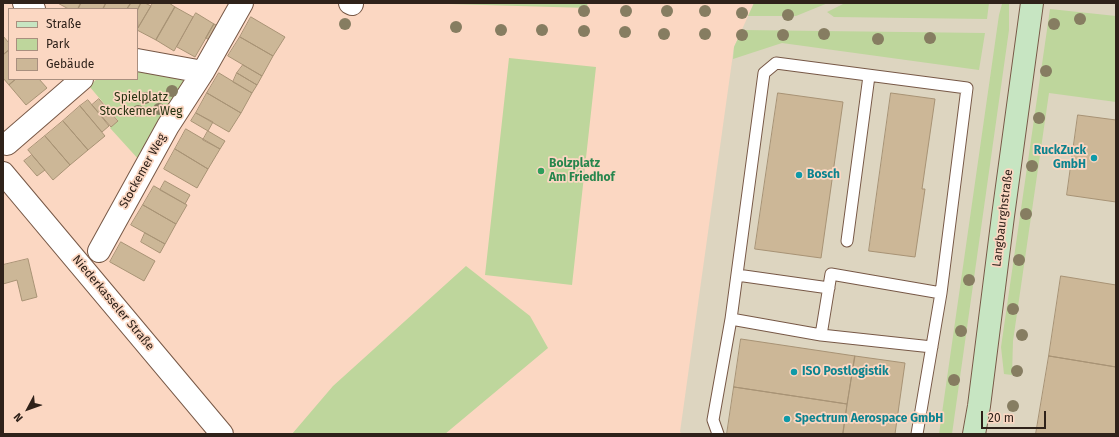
<!DOCTYPE html>
<meta charset="utf-8">
<style>
body{margin:0}
#map{position:relative;width:1119px;height:437px;overflow:hidden;background:#fbd7c2;font-family:"Fira Sans",sans-serif}
canvas{display:block}
.frame{position:absolute;inset:0;border:4px solid #2f221a;pointer-events:none}
.legend{position:absolute;left:8px;top:8px;width:130px;height:72px;box-sizing:border-box;background:#fbd7c2;border:1px solid #a98f7f;margin:0;padding:5px 7px;list-style:none;font-size:12px;color:#2f221a}
.legend li{display:flex;align-items:center;gap:8px;height:20px}
.legend b{width:20px;border:1px solid #a98f7f}
.north{position:absolute;left:8px;top:389px;width:40px;height:40px;-webkit-text-stroke:3px #fbd7c2;paint-order:stroke;rotate:229deg;font-size:11px;font-weight:700;line-height:16px;text-align:center;color:#2f221a}
.north::after{content:'';display:block;margin:auto;width:14px;height:18px;background:#2f221a;clip-path:polygon(50% 0,100% 100%,50% 72%,0 100%)}
.scale{position:absolute;left:981px;top:411px;width:65px;height:18px;box-sizing:border-box;border:2px solid #2f221a;border-top:0;padding-left:5px;font-size:12px;line-height:14px;white-space:nowrap;color:#2f221a;-webkit-text-stroke:3px #fbd7c2;paint-order:stroke}
</style>
<div id="map">
<canvas width="1119" height="437"></canvas>
<div class="frame"></div>
<ul class="legend">
<li><b style="height:5px;background:#c7e5c2"></b>Straße</li>
<li><b style="height:11px;background:#bed69c"></b>Park</li>
<li><b style="height:11px;background:#ccb797"></b>Gebäude</li>
</ul>
<div class="north">N</div>
<div class="scale">20 m</div>
</div>
<script>
const ctx = document.querySelector('canvas').getContext('2d');
ctx.lineJoin = 'round';
function paint(path, color) { ctx.fillStyle = color; ctx.fill(path, 'evenodd'); }
function stroke(path, color, width, dash) { ctx.strokeStyle = color; ctx.lineWidth = width; ctx.lineCap = dash ? 'butt' : 'round'; ctx.setLineDash(dash || []); ctx.stroke(path); }
function label(font, color, halo, rows, align = 'center') {
  ctx.font = font + ' "Fira Sans",sans-serif'; ctx.lineWidth = 3.5; ctx.setLineDash([]); ctx.textBaseline = 'middle'; ctx.strokeStyle = halo; ctx.fillStyle = color; for (const [text, x, y, turn = 0] of rows) {
    ctx.save(); ctx.translate(x, y); ctx.rotate((+turn || 0) * Math.PI / 180); ctx.textAlign = isNaN(turn) ? turn : align; if (halo) ctx.strokeText(text, 0, 0); ctx.fillText(text, 0, 0); ctx.restore();
  }
}
const commercial = new Path2D(`
 M754,3H1116V434H683L680,432L734,47Z`);
const green = new Path2D(`
 M412,3H587L588,8L414,3Z
 M754,3H828L796,16H748Z
 M845,3H989L987,19L834,17L827,12Z
 M1006,3L1009,4V30L952,434H939L999,15L1002,4Z
 M1050,9L1116,16V102L1049,93L1013,341L1012,375L1004,374L1001,347Z
 M742,30L985,33L979,70L782,43L733,59L734,47Z
 M509,58L596,67L572,285L485,275Z
 M137,70L182,77L185,84L140,161L110,128L118,120L89,86L97,79H137Z
 M466,266L530,316L548,348L445,434H292L333,386Z`);
const building = new Path2D(`
 M58,3H81L78,9H69Z
 M81,3H106L103,9H78Z
 M106,3H131L127,9H103Z
 M131,3H141L137,11V9H127Z
 M141,3H145L151,6L138,28L137,11Z
 M153,3H169L175,7L156,40L137,30Z
 M175,7L193,17L174,51L156,40Z
 M196,13L214,24L195,57L177,47Z
 M251,17L285,37L273,56L240,37Z
 M214,24L222,28L214,43L206,38Z
 M3,36L9,43V50L3,55Z
 M240,37L273,56L262,76L228,56Z
 M9,50V79H16L9,85L3,78V55Z
 M243,65L262,76L257,85L237,73Z
 M219,73L252,93L241,113L207,93Z
 M237,73L257,85L252,93L233,82Z
 M16,79H39L47,88L26,105L9,85Z
 M207,93L241,113L229,132L196,113Z
 M778,93L843,102L821,258L755,249Z
 M891,93L935,99L922,189H925L915,257L869,251Z
 M99,99L118,121L111,127L92,105Z
 M88,100L109,126L102,132L80,106Z
 M80,106L105,136L88,150L63,121Z
 M196,113L213,122L208,131L191,121Z
 M1078,115L1116,120V202L1067,195Z
 M63,121L88,150L70,165L45,136Z
 M186,129L220,149L208,169L175,149Z
 M208,131L225,141L220,149L203,140Z
 M45,136L70,165L53,180L28,150Z
 M175,149L208,169L197,188L164,169Z
 M32,155L45,170L37,176L24,161Z
 M165,181L190,195L185,204L160,190Z
 M154,186L187,205L176,224L143,205Z
 M143,205L176,224L165,244L131,225Z
 M145,233L165,244L160,253L141,242Z
 M121,242L155,261L144,281L110,262Z
 M28,259L37,297L22,301L17,280L3,284V265Z
 M1061,276L1116,285V367L1049,356Z
 M741,339L855,356L847,404L734,387Z
 M855,356L905,363L895,434H843Z
 M1049,356L1116,367V434H1036Z
 M734,387L847,404L843,434H727Z`);
const service = new Path2D(`
 M847,241L869,76
 M737,275L829,288
 M731,319L821,335L831,274L941,293L917,434
 M821,335L932,347
 M718,434L713,420L731,319L764,73L776,63L967,88L941,293`);
const minor = new Path2D(`
 M24,3L34,9
 M350,3L352,4
 M137,60L203,72
 M7,144L82,79
 M99,251L168,126L203,72L242,3`);
const tertiary = new Path2D(`
 M3,173L222,434`);
const secondary = new Path2D(`
 M974,434L979,406L1003,216L1032,3`);
const trees = [
 [584,11],
 [626,11],
 [667,11],
 [705,11],
 [742,13],
 [788,15],
 [1080,19],
 [345,24],
 [1054,24],
 [456,27],
 [501,30],
 [542,30],
 [584,31],
 [625,32],
 [664,34],
 [705,34],
 [824,34],
 [742,35],
 [783,35],
 [930,38],
 [878,39],
 [1046,71],
 [172,91],
 [145,98],
 [159,109],
 [138,111],
 [1039,118],
 [1032,166],
 [1026,214],
 [1019,260],
 [969,280],
 [1013,309],
 [961,331],
 [1022,335],
 [1017,371],
 [954,380],
 [1013,406]
];
const markers = [
 [1094,158,4,"#0f9aa8"],
 [541,171,4,"#2e9e5b"],
 [799,175,4,"#0f9aa8"],
 [794,372,4,"#0f9aa8"],
 [787,419,4,"#0f9aa8"]
];
const parkNames = [
 ["Spielplatz",141,98],
 ["Stockemer Weg",141,112]
];
const cultureNames = [
 ["RuckZuck",1086,151,"right"],
 ["GmbH",1086,165,"right"],
 ["Bosch",807,175],
 ["ISO Postlogistik",802,372],
 ["Spectrum Aerospace GmbH",795,419]
];
const leisureNames = [
 ["Bolzplatz",549,164],
 ["Am Friedhof",549,178]
];
const streetNames = [
 ["Stockemer Weg",143,171,-61],
 ["Langbaurghstraße",1003,218,-83],
 ["Niederkasseler Straße",113,303,50]
];
paint(commercial, '#ddd5c0');
paint(green, '#bed69c');
paint(building, '#ccb797');
stroke(building, '#a89375', 1);
stroke(service, '#775846', 13);
stroke(minor, '#775846', 24);
stroke(tertiary, '#775846', 24);
stroke(secondary, '#775846', 24);
stroke(service, '#fff', 11);
stroke(minor, '#fff', 22);
stroke(tertiary, '#fff', 22);
stroke(secondary, '#c7e5c2', 22);
ctx.fillStyle = '#867d61';
for (const [x, y] of trees) { ctx.beginPath(); ctx.arc(x, y, 6, 0, 2 * Math.PI); ctx.fill(); }
for (const [x, y, r, color] of markers) { const dot = new Path2D(); dot.arc(x, y, r, 0, 2 * Math.PI); ctx.fillStyle = color; ctx.fill(dot); stroke(dot, '#fbd7c2', 1.5); }
label('12px', '#273412', '#fbd7c2', parkNames);
label('bold 12px', '#0d838f', '#fbd7c2', cultureNames, 'left');
label('bold 12px', '#27864d', '#fbd7c2', leisureNames, 'left');
label('12px', '#2f221a', '#fbd7c2', streetNames);
</script>
